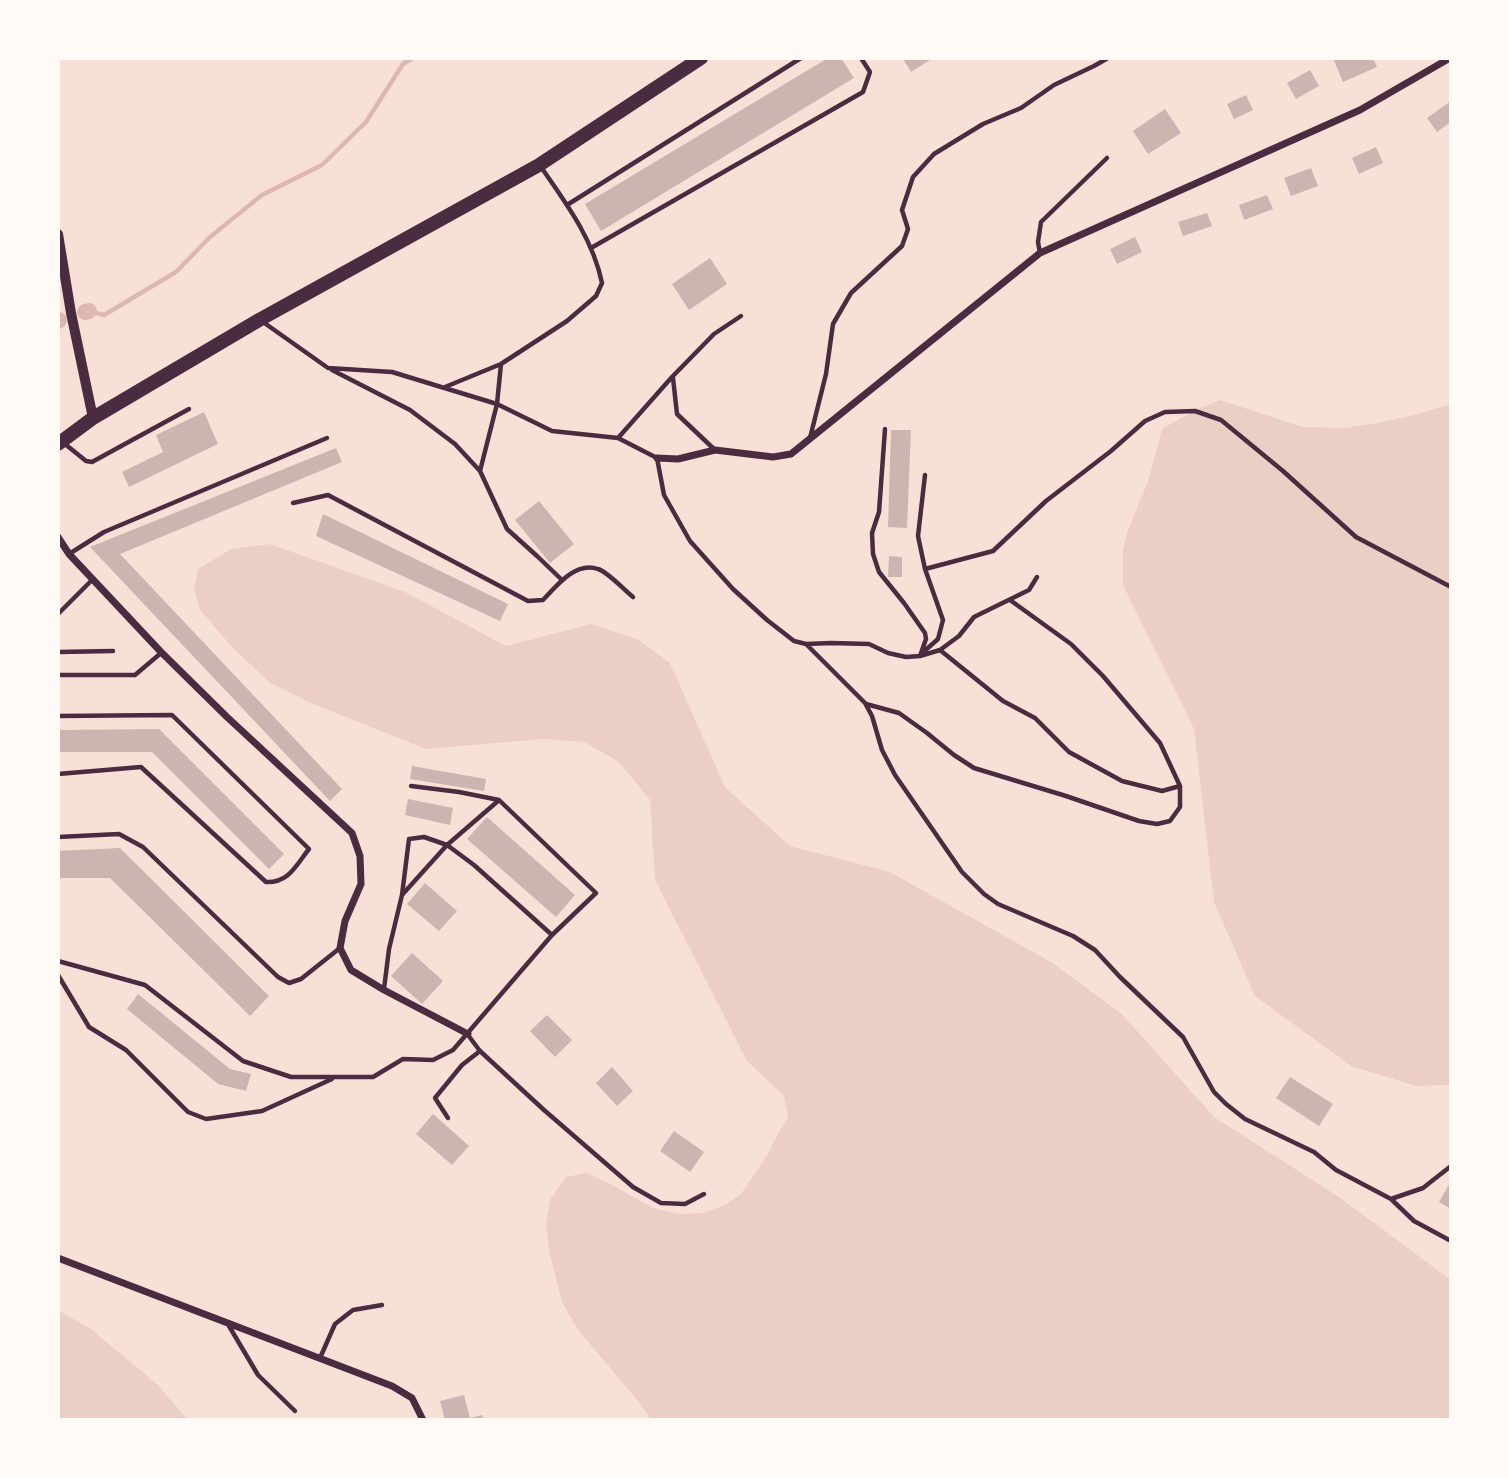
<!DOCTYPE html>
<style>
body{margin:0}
#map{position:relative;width:1509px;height:1478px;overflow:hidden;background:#f7e1d7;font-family:"Fira Sans Condensed",sans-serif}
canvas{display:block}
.frame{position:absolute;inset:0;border:60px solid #fffaf5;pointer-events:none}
</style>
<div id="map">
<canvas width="1509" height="1478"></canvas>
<div class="frame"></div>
</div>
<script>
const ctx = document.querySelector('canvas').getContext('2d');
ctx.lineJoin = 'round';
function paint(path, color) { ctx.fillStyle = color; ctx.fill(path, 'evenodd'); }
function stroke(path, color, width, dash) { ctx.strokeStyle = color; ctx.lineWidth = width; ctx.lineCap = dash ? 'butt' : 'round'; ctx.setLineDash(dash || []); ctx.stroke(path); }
const green = new Path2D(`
 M1220,400L1303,427L1344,428L1378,423L1418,414L1451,404V1085L1416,1086L1351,1066L1255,996L1214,902L1194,729L1123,585V549L1127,533L1148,481L1162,429L1195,410Z
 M270,544L405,592L506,646L591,624L637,639L670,663L725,787L790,846L890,872L1051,962L1122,1014L1214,1117L1339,1197L1451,1280V1420H651L639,1402L578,1330L562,1302L550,1255L546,1224L550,1200L566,1177L587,1173L605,1181L653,1208L678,1214L704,1213L725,1205L741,1194L768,1154L777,1135L788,1117L784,1096L747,1061L655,880L650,800L619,762L584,742L543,739L426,749L313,704L270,683L233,648L200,610L194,589L198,569L231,549Z
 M58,1310L91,1329L159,1386L188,1420H58Z`);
const stream = new Path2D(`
 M89,311L104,315L176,272L210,237L262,195L322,165L366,122L403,64L413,58`);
const canal = new Path2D(`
 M85,312L89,311
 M58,321L59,320`);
const building = new Path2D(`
 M828,58H841L854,78L601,231L585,204Z
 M905,58H933L911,72L903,59Z
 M1333,58H1373L1377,67L1343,82Z
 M1310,70L1319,86L1296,99L1287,83Z
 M1246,95L1253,110L1234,119L1227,104Z
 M1451,101V122L1437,132L1427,118Z
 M1165,109L1181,133L1148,154L1133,131Z
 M1376,147L1383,163L1359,174L1352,158Z
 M1311,168L1318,186L1291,196L1284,178Z
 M1267,195L1273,209L1244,220L1239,205Z
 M1207,213L1212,226L1183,236L1178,222Z
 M1135,237L1142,252L1117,264L1110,249Z
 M710,258L727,284L689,310L672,284Z
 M204,412L218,444L129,487L122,472L163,452L156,435Z
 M891,430H911L907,528L888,527Z
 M336,448L342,462L120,554L342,789L330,801L90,547Z
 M539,501L574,544L550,563L515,520Z
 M323,514L508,604L500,621L316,536Z
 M889,556L902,557V577H888Z
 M159,729L284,854L269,869L152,752H58V730Z
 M412,766L486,779L484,791L410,779Z
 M408,799L453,808L450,825L405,815Z
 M487,817L575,895L556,917L467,839Z
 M120,848L269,996L250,1016L110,878H58V851Z
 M425,883L457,911L439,931L407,904Z
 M412,953L443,981L422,1004L391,976Z
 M138,994L230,1069L251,1074L246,1091L218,1084L127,1009Z
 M547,1015L572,1040L555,1057L530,1031Z
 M612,1067L633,1091L617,1106L596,1083Z
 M1290,1077L1333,1104L1319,1126L1276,1098Z
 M433,1114L469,1146L452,1165L416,1134Z
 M674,1131L704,1152L690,1172L660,1151Z
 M1451,1181V1209L1439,1202Z
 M464,1395L470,1418L482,1415L484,1420H445L440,1401Z`);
const service = new Path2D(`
 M567,205L801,58
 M591,248L863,92L870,72L861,58
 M1040,253L1038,242L1041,222L1107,158
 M263,322L328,368L392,372L497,404L552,431L618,438L657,458L664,495L690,541L733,589L767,620L794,641L806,644L831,643L869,644L888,653L906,657L920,656L940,650L959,636L974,617L1029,590L1037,577
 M332,370L410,410L455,444L480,471L507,529L537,556L562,580
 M673,378L677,414L715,450
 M445,387L501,364L567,321L596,296L602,283C593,239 566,203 541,167
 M885,429L879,512L872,533L873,554L879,572L904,603L925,633L926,639L920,656
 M618,438L672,377L714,334L741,316
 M810,438L826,374L833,324L851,293L902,246L908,229L902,210L913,177L934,154L983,124L1021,108L1054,85L1094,66L1108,58
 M65,444L86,461L92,462L189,409
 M480,471L497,404L501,364
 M293,503L328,495L528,601L543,600C557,585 576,561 598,569C608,572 624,590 633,597
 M69,554L104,532L327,438
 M925,569L993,551L1046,501L1111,451L1145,421L1165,412L1195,411L1221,420L1283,471L1356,537L1451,587
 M58,614L92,580
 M807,645L865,703L872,716L882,750L895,775L962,872L984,894L998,904L1073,936L1095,950L1120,977L1183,1037L1214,1092L1226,1104L1245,1119L1314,1152L1336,1170L1391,1199L1414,1221L1451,1241
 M940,650L1003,701L1035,718L1069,752L1122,781L1162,791L1180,786
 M58,652L113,651
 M920,655L938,639L943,620L925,569L918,536L925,475
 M58,675H135L161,653
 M866,704L899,713L927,733L954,755L974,768L1066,796L1139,821L1157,824L1170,821L1180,807V786L1160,743L1103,676L1071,644L1010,600
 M58,716L172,715L309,849C296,865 289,883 266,882L141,767L58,774
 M58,837L119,834L143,847L278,977L289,983L301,979L340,948
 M402,895L447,845L498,801
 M58,961L145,985L243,1061L291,1077H373L403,1059L433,1060L453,1050L552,935L596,893L499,800L459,792L411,786
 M58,975L89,1027L126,1050L188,1112L206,1119L262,1111L332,1079
 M384,989L389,949L402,895L409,839L424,837L447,845L474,865L552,935
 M468,1035L480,1051L544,1110L633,1187L661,1203L685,1204L704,1194
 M448,1118L435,1098L462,1065L480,1051
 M1391,1199L1423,1188L1451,1166
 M229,1326L258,1375L295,1411
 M320,1358L335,1324L353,1310L382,1305`);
const minor = new Path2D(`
 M657,458L678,459L715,450L773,457L791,454L1040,253L1360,110L1450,58
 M58,537L69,554L161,652L227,717L352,833L360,856L361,884L345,921L340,948L351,970L384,990L468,1034
 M58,1258L392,1386L412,1398L423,1420`);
const tertiary = new Path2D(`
 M58,234L71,313L93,418`);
const primary = new Path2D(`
 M58,444L93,418L259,320L539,165L701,58`);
paint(green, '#ebcfc5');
stroke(stream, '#dcb8b0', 4.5);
stroke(canal, '#dcb8b0', 16);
paint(building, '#ccb4b1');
stroke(service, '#4a2c40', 4.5);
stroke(minor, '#4a2c40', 7);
stroke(tertiary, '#4a2c40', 10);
stroke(primary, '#4a2c40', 14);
</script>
